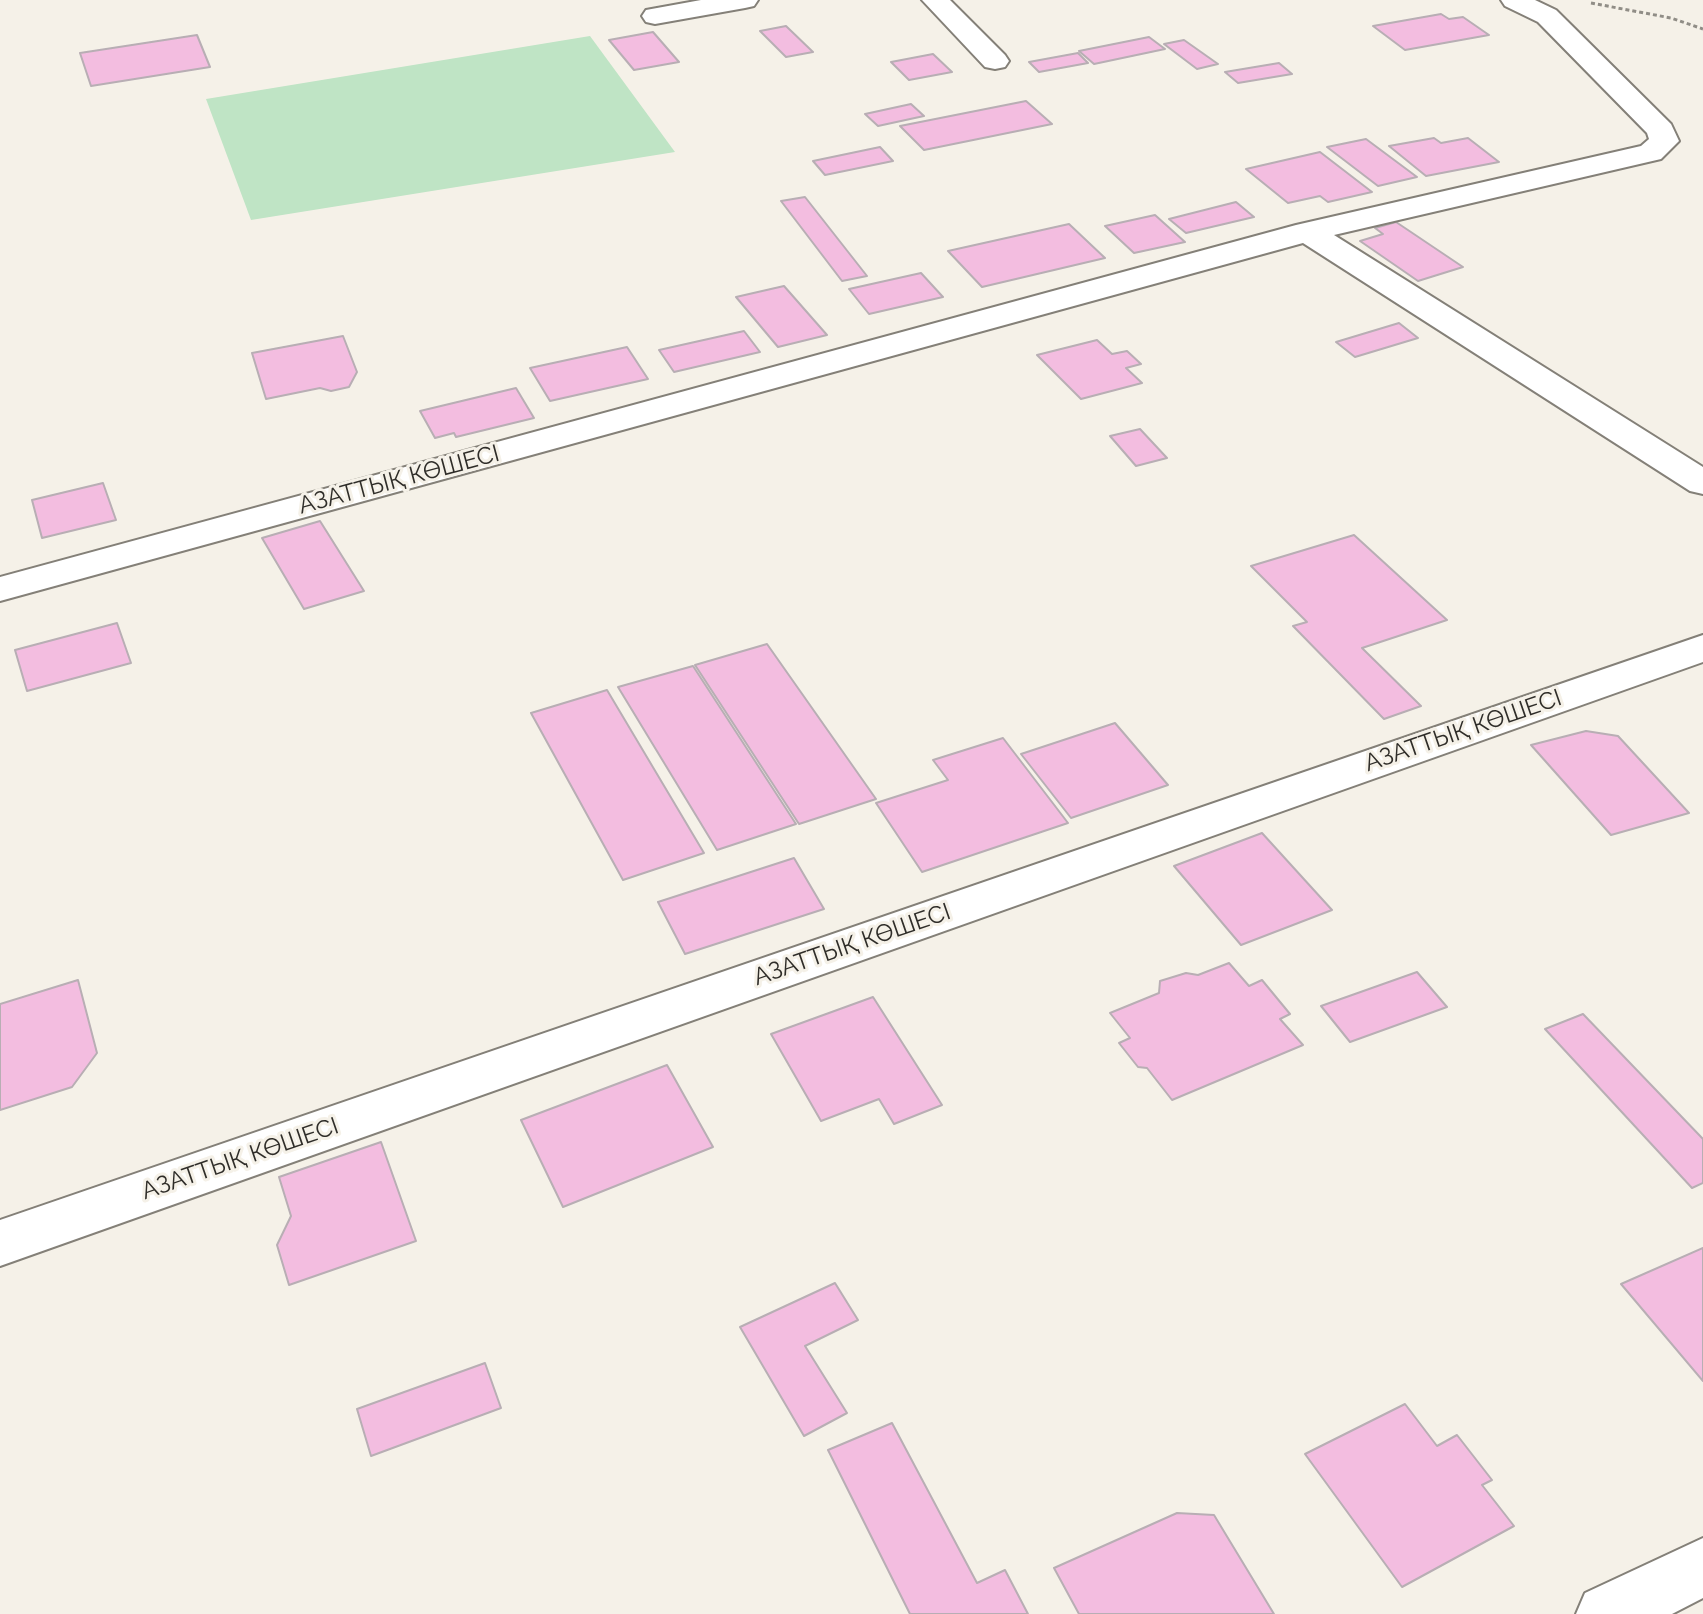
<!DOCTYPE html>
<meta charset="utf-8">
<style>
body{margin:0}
canvas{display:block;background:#f5f1e8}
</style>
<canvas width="1703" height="1614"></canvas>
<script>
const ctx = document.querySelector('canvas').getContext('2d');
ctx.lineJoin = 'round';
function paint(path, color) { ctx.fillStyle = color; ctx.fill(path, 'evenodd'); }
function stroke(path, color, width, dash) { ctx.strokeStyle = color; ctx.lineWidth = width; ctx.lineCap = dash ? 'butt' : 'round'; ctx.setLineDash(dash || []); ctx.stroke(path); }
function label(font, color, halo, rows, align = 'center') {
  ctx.font = font + ' Raleway,sans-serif'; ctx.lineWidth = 6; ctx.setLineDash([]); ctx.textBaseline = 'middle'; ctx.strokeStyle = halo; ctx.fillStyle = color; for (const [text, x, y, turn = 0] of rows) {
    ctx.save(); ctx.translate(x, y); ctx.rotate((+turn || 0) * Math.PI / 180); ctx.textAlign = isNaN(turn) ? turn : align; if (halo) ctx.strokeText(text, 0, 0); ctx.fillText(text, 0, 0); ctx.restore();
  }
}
const green = new Path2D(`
 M590,36L675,152L251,220L206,99Z`);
const building = new Path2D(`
 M1441,14L1449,19L1463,17L1489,35L1405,50L1373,26Z
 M786,26L813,52L786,57L760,31Z
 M653,32L679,62L634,70L609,40Z
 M197,35L210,67L91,86L80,53Z
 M1149,37L1165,49L1094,64L1079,51Z
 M1184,40L1218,64L1197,69L1164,44Z
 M1078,53L1088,63L1039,72L1029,62Z
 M933,54L952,72L909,80L891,62Z
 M1279,63L1292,74L1238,83L1225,72Z
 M1026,101L1052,124L924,150L900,126Z
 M911,104L924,116L878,126L865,114Z
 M1434,138L1441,143L1468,138L1499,162L1426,176L1389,146Z
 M1366,139L1417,177L1378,186L1327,147Z
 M880,147L893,161L825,175L813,161Z
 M1320,152L1372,192L1328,202L1320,196L1288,203L1246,169Z
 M805,197L867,276L842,281L781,201Z
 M1236,202L1254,217L1186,233L1169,219Z
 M1155,215L1185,242L1134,253L1105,226Z
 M1396,222L1463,267L1418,281L1360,241L1383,234L1375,228Z
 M1069,224L1105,258L982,287L948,251Z
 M921,273L943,297L869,314L849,289Z
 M784,286L827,335L778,347L736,297Z
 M1399,323L1418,338L1355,357L1336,342Z
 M744,331L760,352L674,372L659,350Z
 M343,336L357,372L349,387L331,391L320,388L266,399L252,353Z
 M1097,340L1112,354L1127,351L1141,364L1126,368L1142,383L1081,399L1037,355Z
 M627,347L648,379L550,401L530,368Z
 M516,388L534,418L456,437L454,433L435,438L420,411Z
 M1140,429L1167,458L1136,466L1110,436Z
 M103,483L116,520L42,538L32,500Z
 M320,521L364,591L304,609L262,538Z
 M1354,535L1447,620L1362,648L1421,706L1384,719L1293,626L1307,622L1251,566Z
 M117,623L131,663L27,691L15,650Z
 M767,644L876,799L799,824L695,665Z
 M693,666L796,824L717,850L618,687Z
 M607,690L704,853L623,880L531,713Z
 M1115,723L1168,785L1071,818L1021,754Z
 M1586,731L1618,736L1689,813L1611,835L1531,745Z
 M1003,738L1068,823L922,872L876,803L948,780L933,760Z
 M1262,833L1332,910L1241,945L1174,866Z
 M794,858L824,909L685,954L658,902Z
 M1229,963L1249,986L1262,980L1290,1014L1280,1019L1303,1045L1172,1100L1147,1068L1138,1067L1119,1043L1130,1038L1110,1013L1159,993L1160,981L1186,973L1198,975Z
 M1417,972L1447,1007L1350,1042L1321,1006Z
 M78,980L97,1053L72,1087L0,1110V1004Z
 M873,997L942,1105L894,1124L879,1099L821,1121L771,1034Z
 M1583,1014L1703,1139V1183L1692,1188L1545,1029Z
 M667,1065L713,1147L563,1207L521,1120Z
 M381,1142L416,1241L289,1285L277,1245L291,1216L279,1177Z
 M1703,1248V1381L1621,1284Z
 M835,1283L858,1320L805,1346L847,1413L804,1436L740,1327Z
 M485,1363L501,1408L371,1456L357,1409Z
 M1405,1404L1437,1446L1457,1435L1492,1480L1482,1485L1514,1526L1402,1587L1305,1454Z
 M892,1423L977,1583L1005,1570L1028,1614H910L828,1450Z
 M1177,1513L1214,1515L1274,1614H1079L1054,1568Z`);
const path = new Path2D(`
 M1591,3L1671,18L1703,29`);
const minor = new Path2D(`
 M701,0H758L754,6L745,8L655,24L646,22L642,16L646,10Z
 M922,0H950L1005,55L1009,61L1005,67L995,69L985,67Z
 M1501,0H1535L1556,10L1671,124L1679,141L1661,159L1334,235L1703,467V494L1690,491L1303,243L0,601V577L1296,225L1641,146L1649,139L1647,133L1538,22L1505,6Z
 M1703,635V662L0,1266V1220Z
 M1703,1538V1598L1672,1614H1576L1585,1593Z`);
const streetNames = [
 ["АЗАТТЫҚ КӨШЕСІ",399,480,-15],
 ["АЗАТТЫҚ КӨШЕСІ",1463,731,-19],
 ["АЗАТТЫҚ КӨШЕСІ",852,945,-19],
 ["АЗАТТЫҚ КӨШЕСІ",240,1159,-19]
];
paint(green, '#bfe4c5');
paint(building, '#f3bde0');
stroke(building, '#b8aeb4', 2);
stroke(minor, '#848078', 4);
stroke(path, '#908d86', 3, [4, 3]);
paint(minor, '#fff');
label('24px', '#2f2d29', '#f5f1e8', streetNames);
</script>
